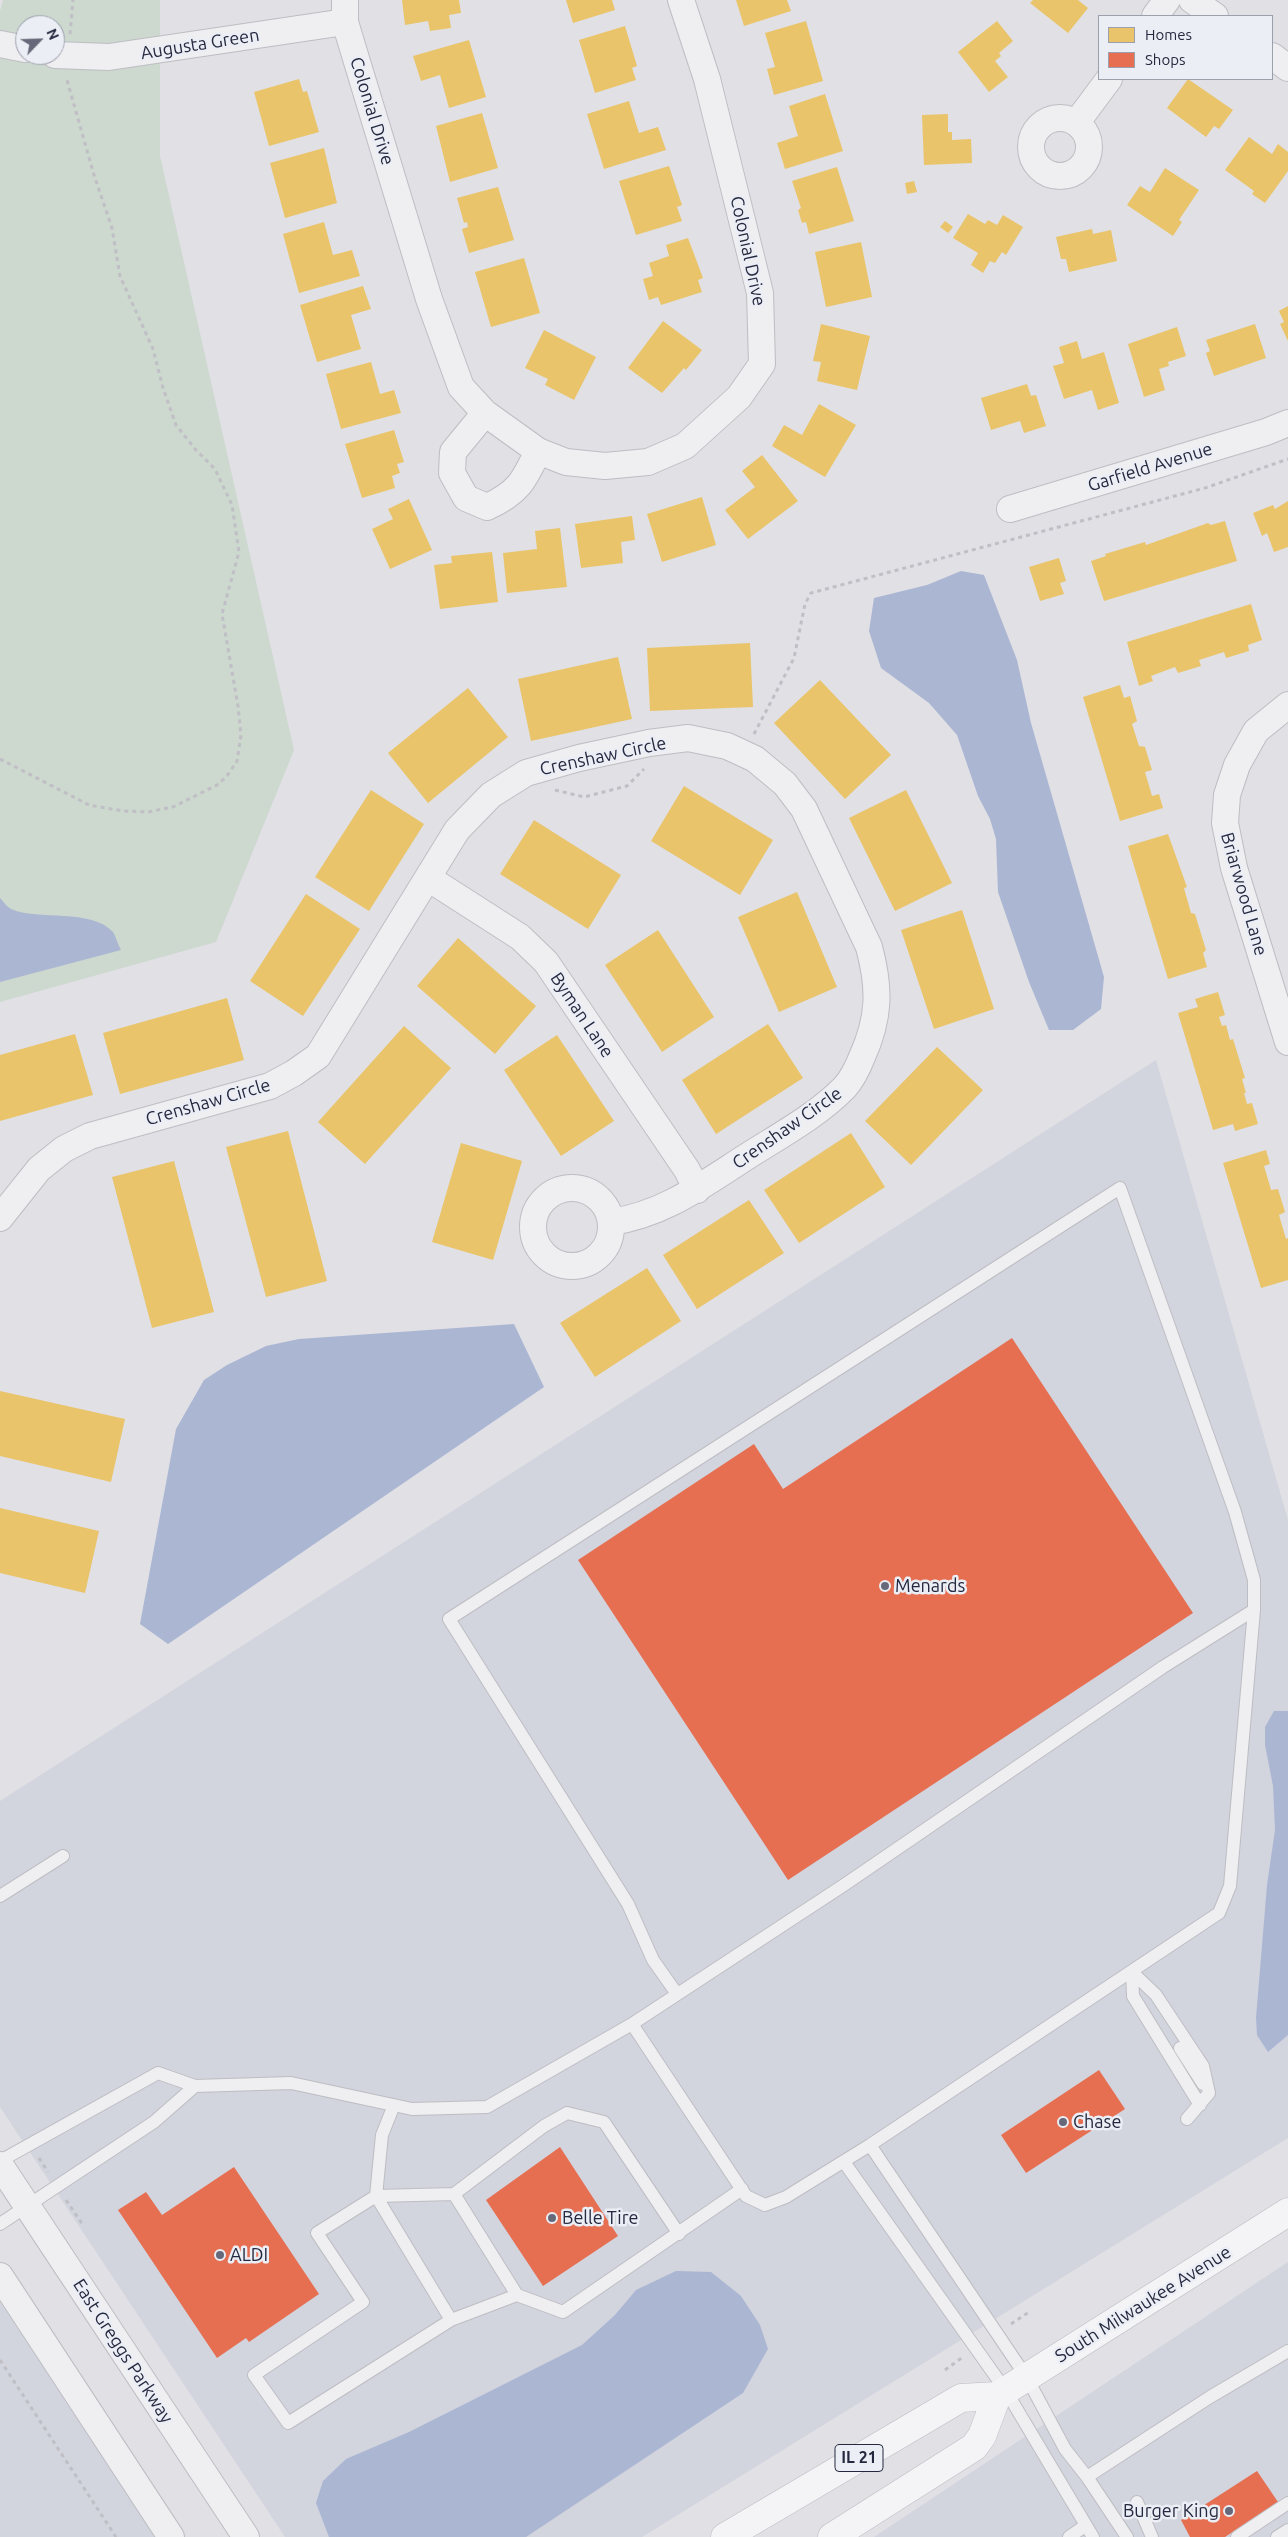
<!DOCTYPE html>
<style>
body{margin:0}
#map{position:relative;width:1288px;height:2537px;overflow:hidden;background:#e0e0e5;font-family:Ubuntu,sans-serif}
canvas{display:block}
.legend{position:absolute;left:1098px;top:15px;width:175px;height:65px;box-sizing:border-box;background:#eceef5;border:1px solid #9c9fac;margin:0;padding:6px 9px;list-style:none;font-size:15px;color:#25293f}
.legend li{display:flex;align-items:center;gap:10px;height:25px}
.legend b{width:25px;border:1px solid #9c9fac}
.north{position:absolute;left:15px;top:15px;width:50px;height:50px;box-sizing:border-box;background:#eceef5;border:1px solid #9c9fac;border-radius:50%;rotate:66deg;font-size:14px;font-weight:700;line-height:20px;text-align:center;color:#25293f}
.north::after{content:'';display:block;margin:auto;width:18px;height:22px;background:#666979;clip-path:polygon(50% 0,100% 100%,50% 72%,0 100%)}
</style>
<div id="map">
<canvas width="1288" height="2537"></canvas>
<ul class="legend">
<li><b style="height:14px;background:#e9c46a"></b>Homes</li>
<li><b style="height:14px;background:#e76f51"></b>Shops</li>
</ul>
<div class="north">N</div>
</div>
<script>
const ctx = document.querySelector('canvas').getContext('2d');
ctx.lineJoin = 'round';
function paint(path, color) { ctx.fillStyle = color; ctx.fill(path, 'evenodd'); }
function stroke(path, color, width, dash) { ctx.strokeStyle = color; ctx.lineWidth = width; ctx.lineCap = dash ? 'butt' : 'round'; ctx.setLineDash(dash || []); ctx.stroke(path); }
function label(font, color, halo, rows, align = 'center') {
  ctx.font = font + ' Ubuntu,sans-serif'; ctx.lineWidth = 5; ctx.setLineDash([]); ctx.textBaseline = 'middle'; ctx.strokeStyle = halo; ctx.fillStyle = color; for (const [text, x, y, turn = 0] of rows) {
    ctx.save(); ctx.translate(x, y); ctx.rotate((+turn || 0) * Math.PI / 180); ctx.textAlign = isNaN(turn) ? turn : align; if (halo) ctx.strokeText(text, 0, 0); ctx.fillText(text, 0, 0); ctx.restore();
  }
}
const built = new Path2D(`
 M1156,1060L1288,1520V2138L642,2537H285L0,2107V1801Z
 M1288,2262V2537H874Z
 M0,2291L158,2537H0Z`);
const green = new Path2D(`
 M3,0H160V156L294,750L216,942L0,1002V11ZM25,25H55V55H25Z`);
const water = new Path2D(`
 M961,571L984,575L1017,660L1031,723L1104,977L1101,1009L1073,1030H1049L1029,982L998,892L996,839L990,819L978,796L957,735L929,703L881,668L869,631L874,598L927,585Z
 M0,898C3,901 7,907 11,909C38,921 91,908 113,932C116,937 118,945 121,950L0,982Z
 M514,1324L544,1387L168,1644L140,1624L176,1429L204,1380L227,1365L266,1346L299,1339Z
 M1274,1711H1288V2035L1268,2052L1257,2035L1256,2018L1267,1885L1275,1830L1273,1786L1265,1745V1727Z
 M676,2271L711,2272L741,2296L760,2325L768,2349L743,2393L526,2537H329L316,2503L323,2481L346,2459L409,2432L582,2345L615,2315L636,2290Z`);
const homes = new Path2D(`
 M402,0H459L461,13L449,15L451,28L430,31L428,21L405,25Z
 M566,0H612L615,10L573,23Z
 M736,0H787L791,11L744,26Z
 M1033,0H1078L1088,8L1068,33L1030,3Z
 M806,21L823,81L774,95L767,69L775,67L765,33Z
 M997,21L1013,41L999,53L1001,56L995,61L1008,77L989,92L958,52Z
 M625,26L637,66L632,68L636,80L595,93L579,40Z
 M469,40L486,97L449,108L440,75L421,81L413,56Z
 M299,79L303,92L307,91L319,132L269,146L254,92Z
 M1188,79L1233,110L1219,129L1214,126L1206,137L1167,108Z
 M825,94L843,151L785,169L777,143L798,136L789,106Z
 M629,101L639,133L658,127L666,150L604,169L587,114Z
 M482,113L498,168L450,182L436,126Z
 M948,114V132H952V140L971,139L972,163L924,165L922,115Z
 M1249,137L1272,154L1278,144L1288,152V171L1265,203L1252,194L1254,191L1225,170Z
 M324,148L337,203L285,218L270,163Z
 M669,166L682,205L677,207L682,221L636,235L619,181Z
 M837,167L854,221L809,234L806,222L802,223L798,210L801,208L792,181Z
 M1165,168L1199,190L1179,220L1182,222L1173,236L1127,205L1140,186L1150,192Z
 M914,181L917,192L907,194L905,183Z
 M498,187L514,240L469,253L462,229L468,227L467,222L464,223L457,198Z
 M968,214L985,224L988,220L997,225L1003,215L1023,227L1006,255L1002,252L995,263L990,261L983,273L971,265L978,253L953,238Z
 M945,221L953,227L948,233L940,227Z
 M324,222L333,255L352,250L360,276L299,293L283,234Z
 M1092,229L1093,234L1111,230L1117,261L1069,272L1066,259H1061L1056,237Z
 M688,238L703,278L698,280L702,292L661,305L658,297L649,300L643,279L653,276L649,263L669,256L666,245Z
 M861,242L872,297L826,307L815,252Z
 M524,258L540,313L491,327L475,272Z
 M363,286L371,309L351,315L361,349L317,362L300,305Z
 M1288,306V341L1280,324L1284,322L1279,311Z
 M663,321L702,350L686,370L684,368L662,393L628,368Z
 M821,324L870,336L857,390L817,381L821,362L813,361Z
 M1255,324L1266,358L1214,376L1206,353L1210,351L1206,340Z
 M1177,327L1186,356L1168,362L1169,366L1159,369L1165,390L1144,397L1128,344Z
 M544,330L596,357L574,400L545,385L548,379L525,368Z
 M1077,341L1082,359L1104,352L1119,403L1098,410L1092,390L1064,399L1053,366L1064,363L1059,347Z
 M371,362L380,394L394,390L401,413L341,429L326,374Z
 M1027,384L1031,396L1036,395L1046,426L1024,433L1020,421L991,430L981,398Z
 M819,404L856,425L825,477L772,446L784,425L802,435Z
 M394,430L404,462L397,464L400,473L392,476L395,488L362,498L345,444Z
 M762,455L798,501L748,539L725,510L755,487L742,471Z
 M702,497L716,545L662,562L647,514Z
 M409,499L432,550L390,569L372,529L393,519L388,509Z
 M1288,501V547L1274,552L1267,533L1262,536L1253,513L1273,505L1275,509Z
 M632,516L635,540L621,542L623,563L581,568L575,524Z
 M1225,521L1237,561L1104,601L1091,561L1106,556L1105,554L1145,542L1146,545L1208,523L1211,525Z
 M560,528L567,587L507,593L503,553L537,549L535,531Z
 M492,552L498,602L440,609L434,565L452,563L451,556Z
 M1059,558L1066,581L1060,583L1064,594L1040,601L1029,567Z
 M1251,604L1262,640L1248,645L1249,651L1226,658L1224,652L1199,660L1201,666L1178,673L1175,667L1151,676L1153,681L1139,686L1127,642Z
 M750,643L753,707L650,711L647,648Z
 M618,657L632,719L531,741L518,679Z
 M820,680L891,755L845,799L774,723Z
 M1120,685L1124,698L1130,696L1137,721L1132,724L1139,746L1145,747L1152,770L1145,772L1152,796L1159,794L1163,808L1120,821L1083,697Z
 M468,688L508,737L428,803L388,753Z
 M684,786L773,840L740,895L651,841Z
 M371,790L424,824L369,911L315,877Z
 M906,790L952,883L895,911L849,818Z
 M534,820L621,875L588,929L500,874Z
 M1168,834L1187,887L1184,888L1191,913L1195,914L1206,950L1203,953L1207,967L1168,979L1128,846Z
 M797,892L837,987L779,1012L738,917Z
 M306,894L360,929L303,1016L250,981Z
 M962,910L994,1009L934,1029L901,930Z
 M658,930L714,1017L662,1052L605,965Z
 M458,938L536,1006L495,1054L417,986Z
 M1218,992L1225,1015L1219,1017L1222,1026L1226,1025L1230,1040L1233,1039L1245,1078L1242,1079L1246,1093H1244L1247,1104L1252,1103L1258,1124L1235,1131L1233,1124L1213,1130L1178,1013L1198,1007L1195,999Z
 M227,998L244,1060L120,1094L103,1033Z
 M768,1024L803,1078L716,1134L682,1080Z
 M404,1026L451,1068L365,1164L318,1122Z
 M75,1034L93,1095L0,1121V1055Z
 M557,1035L614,1121L561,1156L504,1070Z
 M937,1047L983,1090L911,1165L865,1121Z
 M288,1131L327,1281L266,1297L226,1147Z
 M851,1133L885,1187L799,1243L764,1190Z
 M461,1143L522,1161L493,1260L432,1242Z
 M1266,1150L1270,1164L1264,1166L1270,1186L1271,1190L1278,1189L1285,1212L1279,1215L1286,1239L1288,1238V1280L1261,1288L1223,1163Z
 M174,1161L214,1312L152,1328L112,1177Z
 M749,1200L784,1253L697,1309L663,1255Z
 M647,1268L681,1321L595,1377L560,1323Z
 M0,1391L125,1419L111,1482L0,1456Z
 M0,1508L99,1531L85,1593L0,1573Z`);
const shops = new Path2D(`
 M1012,1338L1193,1613L788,1880L578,1560L754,1444L783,1489Z
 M1099,2070L1125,2109L1026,2173L1001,2135Z
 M560,2147L618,2236L543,2286L486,2200Z
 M234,2167L319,2294L249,2342L246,2338L217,2358L118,2210L146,2192L162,2215Z
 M1257,2471L1278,2502L1225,2537H1190L1181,2520Z`);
const path = new Path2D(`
 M70,34L73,0
 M754,734L794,658L805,604L811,593L1205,488L1288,459
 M0,759L89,805L123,811L148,812L173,807L217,785L227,776L237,761L241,735L238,706L222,614L239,552L232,505L215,469L195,449L176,425L163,388L153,349L120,276L112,228L94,175L67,80
 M555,790L584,797L627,786L644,769
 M39,2158L48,2172
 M66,2200L83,2225
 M1011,2324L1029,2312
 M0,2360L116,2537
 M945,2370L963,2357`);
const service = new Path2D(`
 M0,1896L63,1856
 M1132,1972L1156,1995L1203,2066L1209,2093L1187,2119
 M1132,1972L1133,1996L1200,2105
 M632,2024L844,1885L1163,1667L1254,1610
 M1180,2048L1203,2084
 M394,2105L382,2135L376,2196L451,2320L288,2423L254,2375L363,2302L317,2233L376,2196L454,2194L517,2295
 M870,2145L1027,2378L1065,2449L1087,2477L1127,2537
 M0,2161L158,2073L195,2086L291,2083L412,2109L487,2107L632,2024L746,2196L765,2205L786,2197L870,2145L1219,1913L1230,1886L1254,1610V1580L1235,1512L1120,1188L449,1619L628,1904L653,1960L677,1994
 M844,2162L1006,2391L1093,2537
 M454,2194L544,2126L567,2113L604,2122L679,2234
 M0,2224L154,2122L195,2086
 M451,2320L517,2295L563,2312L742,2189
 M1087,2477L1210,2397L1288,2351
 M1137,2502L1152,2537
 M1069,2537L1085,2526
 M1237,2537L1288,2503
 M1277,2537L1288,2530`);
const minor = new Path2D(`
 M345,0V22L351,42L429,299L461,387L485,413L538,451L566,462L605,466L648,462L685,446L739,397L762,364L760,293L707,79L681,0
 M1192,0L1215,16
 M1155,16L1167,0
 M0,44L25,49
 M55,55L109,57L345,22
 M1272,56L1288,68
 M1031 147a29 29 0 1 1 58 0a29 29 0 1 1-58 0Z
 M1077,122L1109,79
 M485,413L453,452L452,473L466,498L487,507C518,493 524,481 538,451
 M1010,509L1266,432L1288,423
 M1288,705L1256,731L1237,765L1227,795L1225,823L1234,868L1288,1042
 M428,878L520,937L546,962L687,1170L697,1190
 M533 1227a39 39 0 1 1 78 0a39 39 0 1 1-78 0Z
 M0,1218L39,1169L64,1149L90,1136L270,1086L294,1073L318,1056L457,830L491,795L526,773L579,758L649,743L688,738L727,746L755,759L785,784L804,809L869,947C880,988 880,1017 862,1057C858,1067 852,1079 845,1087C817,1116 777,1137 743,1159C701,1186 662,1215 611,1222
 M0,2165L246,2537
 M0,2276L171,2537`);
const primary = new Path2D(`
 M725,2537L961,2398L997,2396L1288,2212
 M832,2537L974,2447L982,2436L997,2396`);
const markers = [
 [885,1586,5,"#666979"],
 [1063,2122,5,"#666979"],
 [552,2218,5,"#666979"],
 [220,2255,5,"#666979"],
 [1229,2511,5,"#666979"]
];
const shields = [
 [859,2458,48]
];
const shieldNames = [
 ["IL 21",859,2458]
];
const streetNames = [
 ["Augusta Green",200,44,-9],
 ["Colonial Drive",372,111,73],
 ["Colonial Drive",748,251,78],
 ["Garfield Avenue",1150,467,-17],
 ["Crenshaw Circle",603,756,-12],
 ["Briarwood Lane",1244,894,74],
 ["Byman Lane",582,1015,56],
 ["Crenshaw Circle",208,1102,-16],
 ["Crenshaw Circle",787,1128,-35],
 ["South Milwaukee Avenue",1143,2304,-32],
 ["East Greggs Parkway",123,2351,57]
];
const poiNames = [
 ["Menards",895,1586],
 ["Chase",1073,2122],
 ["Belle Tire",562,2218],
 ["ALDI",230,2255],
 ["Burger King",1219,2511,"right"]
];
paint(built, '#d2d4de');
paint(green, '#cdd8cf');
paint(water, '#abb6d3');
paint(homes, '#e9c46a');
paint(shops, '#e76f51');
stroke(service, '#bdbdc3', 14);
stroke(minor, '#bdbdc3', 28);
stroke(primary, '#bbbdc3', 29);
stroke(path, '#bfbfc5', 3, [4, 4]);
stroke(service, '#efeff2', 12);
stroke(minor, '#efeff2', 26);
stroke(primary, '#f4f4f6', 28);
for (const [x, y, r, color] of markers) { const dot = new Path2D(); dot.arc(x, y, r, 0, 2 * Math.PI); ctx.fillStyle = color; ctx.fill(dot); stroke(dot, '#eceef5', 2); }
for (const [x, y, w] of shields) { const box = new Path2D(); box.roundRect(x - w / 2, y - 13.5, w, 27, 4); ctx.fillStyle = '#eceef5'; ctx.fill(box); stroke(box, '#25293f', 1); }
label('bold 16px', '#25293f', null, shieldNames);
label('18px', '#25293f', '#eceef5', streetNames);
label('18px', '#25293f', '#eceef5', poiNames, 'left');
</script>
